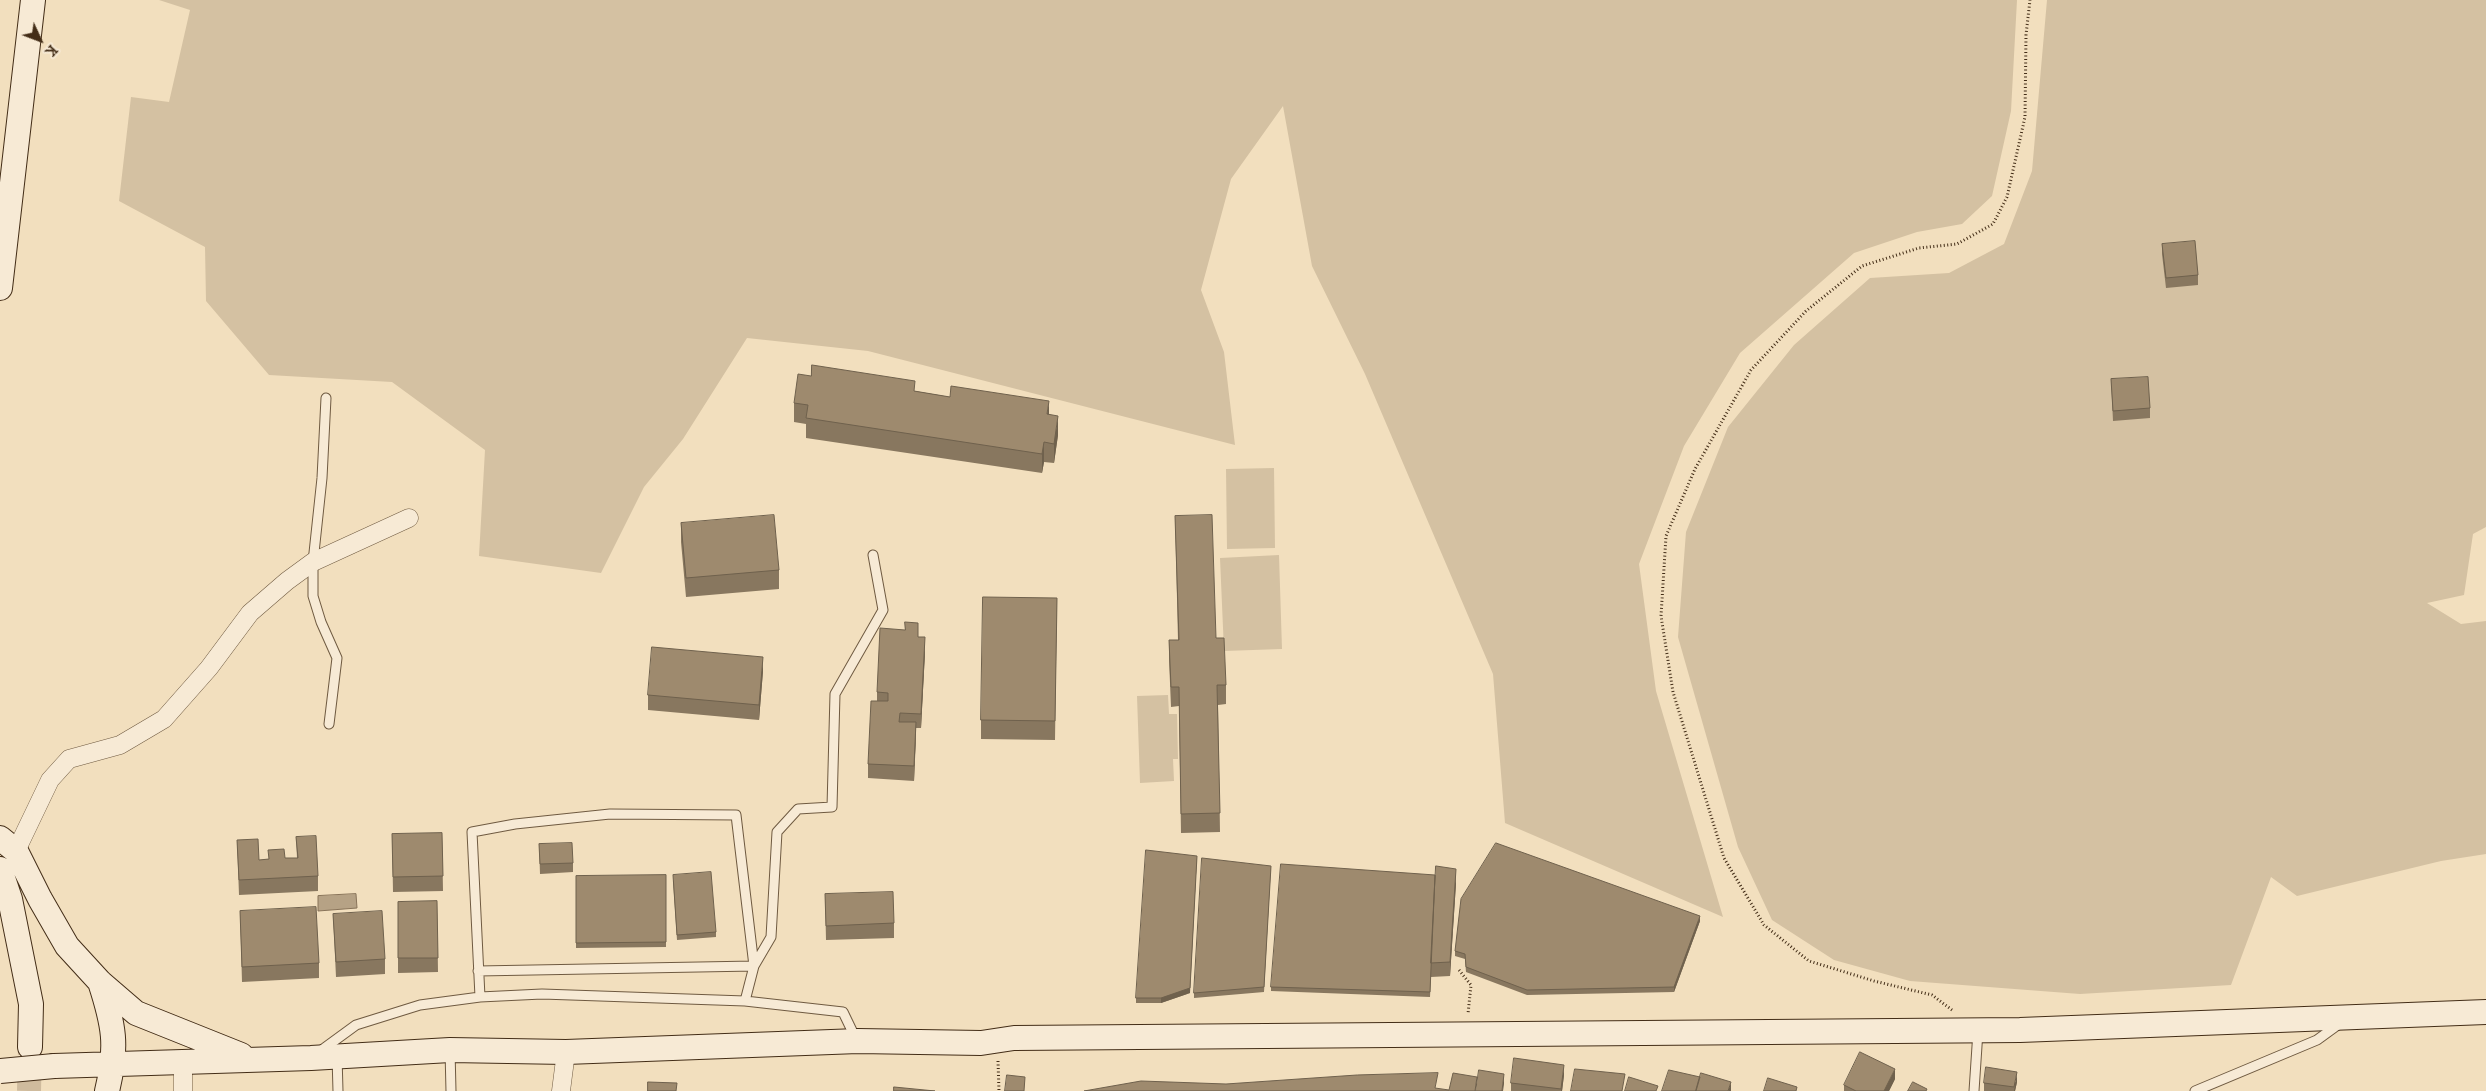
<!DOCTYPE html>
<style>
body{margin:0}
#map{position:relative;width:2486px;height:1091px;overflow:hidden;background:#f2dfbe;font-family:"IM FELL English",serif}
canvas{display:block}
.north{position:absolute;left:15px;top:15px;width:50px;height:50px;-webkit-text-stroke:4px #f7ead5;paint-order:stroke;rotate:133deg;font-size:14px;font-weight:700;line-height:20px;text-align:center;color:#432d17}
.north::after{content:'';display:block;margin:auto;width:18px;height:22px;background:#432d17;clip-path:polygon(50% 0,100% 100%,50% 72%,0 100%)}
</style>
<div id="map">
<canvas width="2486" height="1091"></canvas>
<div class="north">K</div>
</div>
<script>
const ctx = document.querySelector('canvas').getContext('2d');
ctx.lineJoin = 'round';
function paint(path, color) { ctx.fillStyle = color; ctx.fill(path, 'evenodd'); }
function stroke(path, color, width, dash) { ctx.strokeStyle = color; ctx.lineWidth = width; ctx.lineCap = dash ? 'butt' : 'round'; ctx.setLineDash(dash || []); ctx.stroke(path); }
const green = new Path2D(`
 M159,0H2017L2011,111L1992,196L1962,224L1917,232L1854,253L1740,353L1684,446L1639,564L1656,691L1723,917L1505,823L1493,674L1365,374L1312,266L1283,106L1231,179L1201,290L1224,352L1235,445L868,351L747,338L683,439L644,487L601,573L479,556L485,450L392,382L269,375L206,301L205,247L119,201L131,97L169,102L190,10Z
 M2047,0H2486V527L2473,534L2464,595L2427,603L2461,624L2486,621V854L2441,861L2297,896L2271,877L2231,985L2080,994L1910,981L1834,960L1772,920L1738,847L1678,637L1686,532L1728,427L1794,345L1870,278L1949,273L2004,244L2032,171Z
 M1274,468L1275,548L1227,549L1226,469Z
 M1279,555L1282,649L1224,651L1220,558Z
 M1168,695L1169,714H1177L1178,759H1173L1174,781L1140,783L1137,696Z`);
const water = new Path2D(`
 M356,894L357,908L318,911V896Z`);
const secondaryTunnel = new Path2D(`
 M29,1091L30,1049`);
const path = new Path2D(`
 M1459,970L1471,985L1468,1014
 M1952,1010L1932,995L1874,981L1809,961L1764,925L1724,858L1673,692L1661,616L1666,536L1695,469L1751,370L1806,311L1862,266L1919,248L1957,244L1993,224L2007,197L2025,117L2026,35L2030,0
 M998,1061L999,1091`);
const lane = new Path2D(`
 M326,398L322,478L313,562V596L321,622L337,658L329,724
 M478,971L754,966L771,937L777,832L798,809L832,807L835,694L883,610L873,555
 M480,997L472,832L515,824L610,814L736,815L754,966L745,1001
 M450,1050L451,1091
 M319,1052L356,1025L420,1005L480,997L542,994L745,1001L843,1012L856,1039
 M337,1056L338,1091
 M1974,1091L1978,1031
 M2195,1091L2317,1040L2339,1024`);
const street = new Path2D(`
 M16,851L50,780L69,759L120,745L164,719L209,668L250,613L287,581L313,562L409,518
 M183,1091V1061
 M561,1091L566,1052`);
const secondary = new Path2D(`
 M0,288L33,0
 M0,838L16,851L40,899L67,946L100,982L136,1013L241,1055
 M0,869L10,899L31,1004L30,1047
 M100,982C114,1025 118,1046 107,1091
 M54,1066L311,1058L450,1050L566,1052L858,1041L981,1043L1014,1038L2020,1030L2486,1012`);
const secondaryBridge = new Path2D(`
 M0,1071L54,1066`);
const wall = new Path2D(`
 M2162,244L2198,275V285L2166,288L2162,254Z
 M2111,379L2150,408V418L2113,421Z
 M915,391L1049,414L1058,435L1054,463L1044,462L1042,473L806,438V424L794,422V403Z
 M1175,516L1216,638L1226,685V704L1218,705L1220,832L1181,833L1179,706L1171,707L1169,659V640H1178Z
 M681,523L779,570V589L686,597L681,542Z
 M1057,598L1055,740L981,739V720Z
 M905,630L918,637L925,652L921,728H916L914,781L868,778V764L877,701V692Z
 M763,671L759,720L648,710V695Z
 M442,833L443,891L393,892L392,834Z
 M296,837L318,876V891L239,895L237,840L259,860L297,858Z
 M539,844L573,863V872L540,874Z
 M1271,866L1264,992L1194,998V993Z
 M666,875V947L576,948V876Z
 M1435,875L1456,883L1450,976L1431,977L1430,997L1271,991V987Z
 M673,880L716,932V937L677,940Z
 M825,894L894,923V938L826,940Z
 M437,901L438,972L398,973V902Z
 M240,911L319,963V978L242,982Z
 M333,914L385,959V974L336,977Z
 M1700,921L1674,992L1527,995L1466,972L1465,959L1455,956V951Z
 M1190,993L1161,1003H1136V998Z
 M1564,1075L1562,1091H1511V1083Z
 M1895,1079L1889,1091H1844V1085Z
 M2017,1082L2015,1091H1984V1083Z`);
const shadedWall = new Path2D(`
 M1049,401V420L1047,414Z
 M1058,416V435L1054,463V444Z
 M1044,442V462L1042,473V454Z
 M925,637V652L921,728V714Z
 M763,657V671L759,720V705Z
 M916,722V737L914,781V766Z
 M1197,856L1190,993L1161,1003V998Z
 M1456,869V883L1450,976V962Z
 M1700,916V921L1674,992V987Z
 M1564,1065V1075L1562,1091H1561Z
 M1895,1069V1079L1889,1091H1884Z
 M2017,1072V1082L2015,1091H2014Z
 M1504,1074V1084L1503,1091H1502Z
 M1731,1082V1091H1728Z`);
const building = new Path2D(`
 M2195,241L2198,275L2166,278L2162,244Z
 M812,365L915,381L914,391L950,397L951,386L1049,401L1047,414L1058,416L1054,444L1044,442L1042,454L806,418L808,405L794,403L798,374L811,376Z
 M2148,377L2150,408L2113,411L2111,379Z
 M774,515L779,570L686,578L681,523Z
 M1212,515L1216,638H1224L1226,685H1217L1220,813L1181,814L1179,687H1171L1169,640H1179L1175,516Z
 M983,597L1057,598L1055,721L981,720Z
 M905,622L918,623V637H925L921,714L900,713L899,722H916L914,766L868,764L871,701H888V693L877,692L880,628L905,630Z
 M652,647L763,657L759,705L648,695Z
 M442,833L443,876L393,877L392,834Z
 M316,836L318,876L239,880L237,840L258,839L259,860L269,859L268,850L284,849L285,858H298L296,837Z
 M572,843L573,863L540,864L539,844Z
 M1496,843L1700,916L1674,987L1527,990L1466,967L1465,954L1455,951L1461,899Z
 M1146,850L1197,856L1190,988L1161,998H1136Z
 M1202,858L1271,866L1264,987L1194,993Z
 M1281,864L1435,875L1430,992L1271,987Z
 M1436,866L1456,869L1450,962L1431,963Z
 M711,872L716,932L677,935L673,875Z
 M666,875V942L576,943V876Z
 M893,892L894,923L826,926L825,894Z
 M437,901L438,958H398V902Z
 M316,907L319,963L242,967L240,911Z
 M382,911L385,959L336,962L333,914Z
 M1860,1052L1895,1069L1884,1091H1856L1844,1085Z
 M1514,1058L1564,1065L1561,1089L1511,1083Z
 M1986,1067L2017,1072L2014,1087L1984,1083Z
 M1575,1069L1625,1074L1622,1091H1571Z
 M1479,1070L1504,1074L1502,1091H1476Z
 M1669,1070L1700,1077L1696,1091H1662Z
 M1438,1073L1435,1088L1449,1090L1453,1073L1477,1077L1475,1091H1084L1141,1081L1226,1084L1357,1075Z
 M1701,1073L1731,1082L1728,1091H1696Z
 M1007,1075L1025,1077L1024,1091H1005Z
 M1629,1077L1658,1086L1656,1091H1625Z
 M1768,1078L1797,1087L1796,1091H1764Z
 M648,1082L677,1083L676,1091H648Z
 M1913,1082L1927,1089L1926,1091H1908Z
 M894,1087L935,1091H894Z`);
paint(green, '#d4c1a2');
paint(water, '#b6a285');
stroke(water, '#887359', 1);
stroke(secondaryTunnel, '#cfbb9d', 24, [24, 12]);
stroke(lane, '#6f5a41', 11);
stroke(street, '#6f5a41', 19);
stroke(secondary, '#432d17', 26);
stroke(path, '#432d17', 3, [1, 2.5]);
stroke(lane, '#f7ead5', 9);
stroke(street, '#f7ead5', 18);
stroke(secondary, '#f7ead5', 24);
stroke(secondaryBridge, '#432d17', 26, []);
stroke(secondaryBridge, '#f7ead5', 24);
paint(wall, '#88775f');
paint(shadedWall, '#6f614d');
paint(building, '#9e8a6e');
stroke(building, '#6f614d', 1);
</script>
